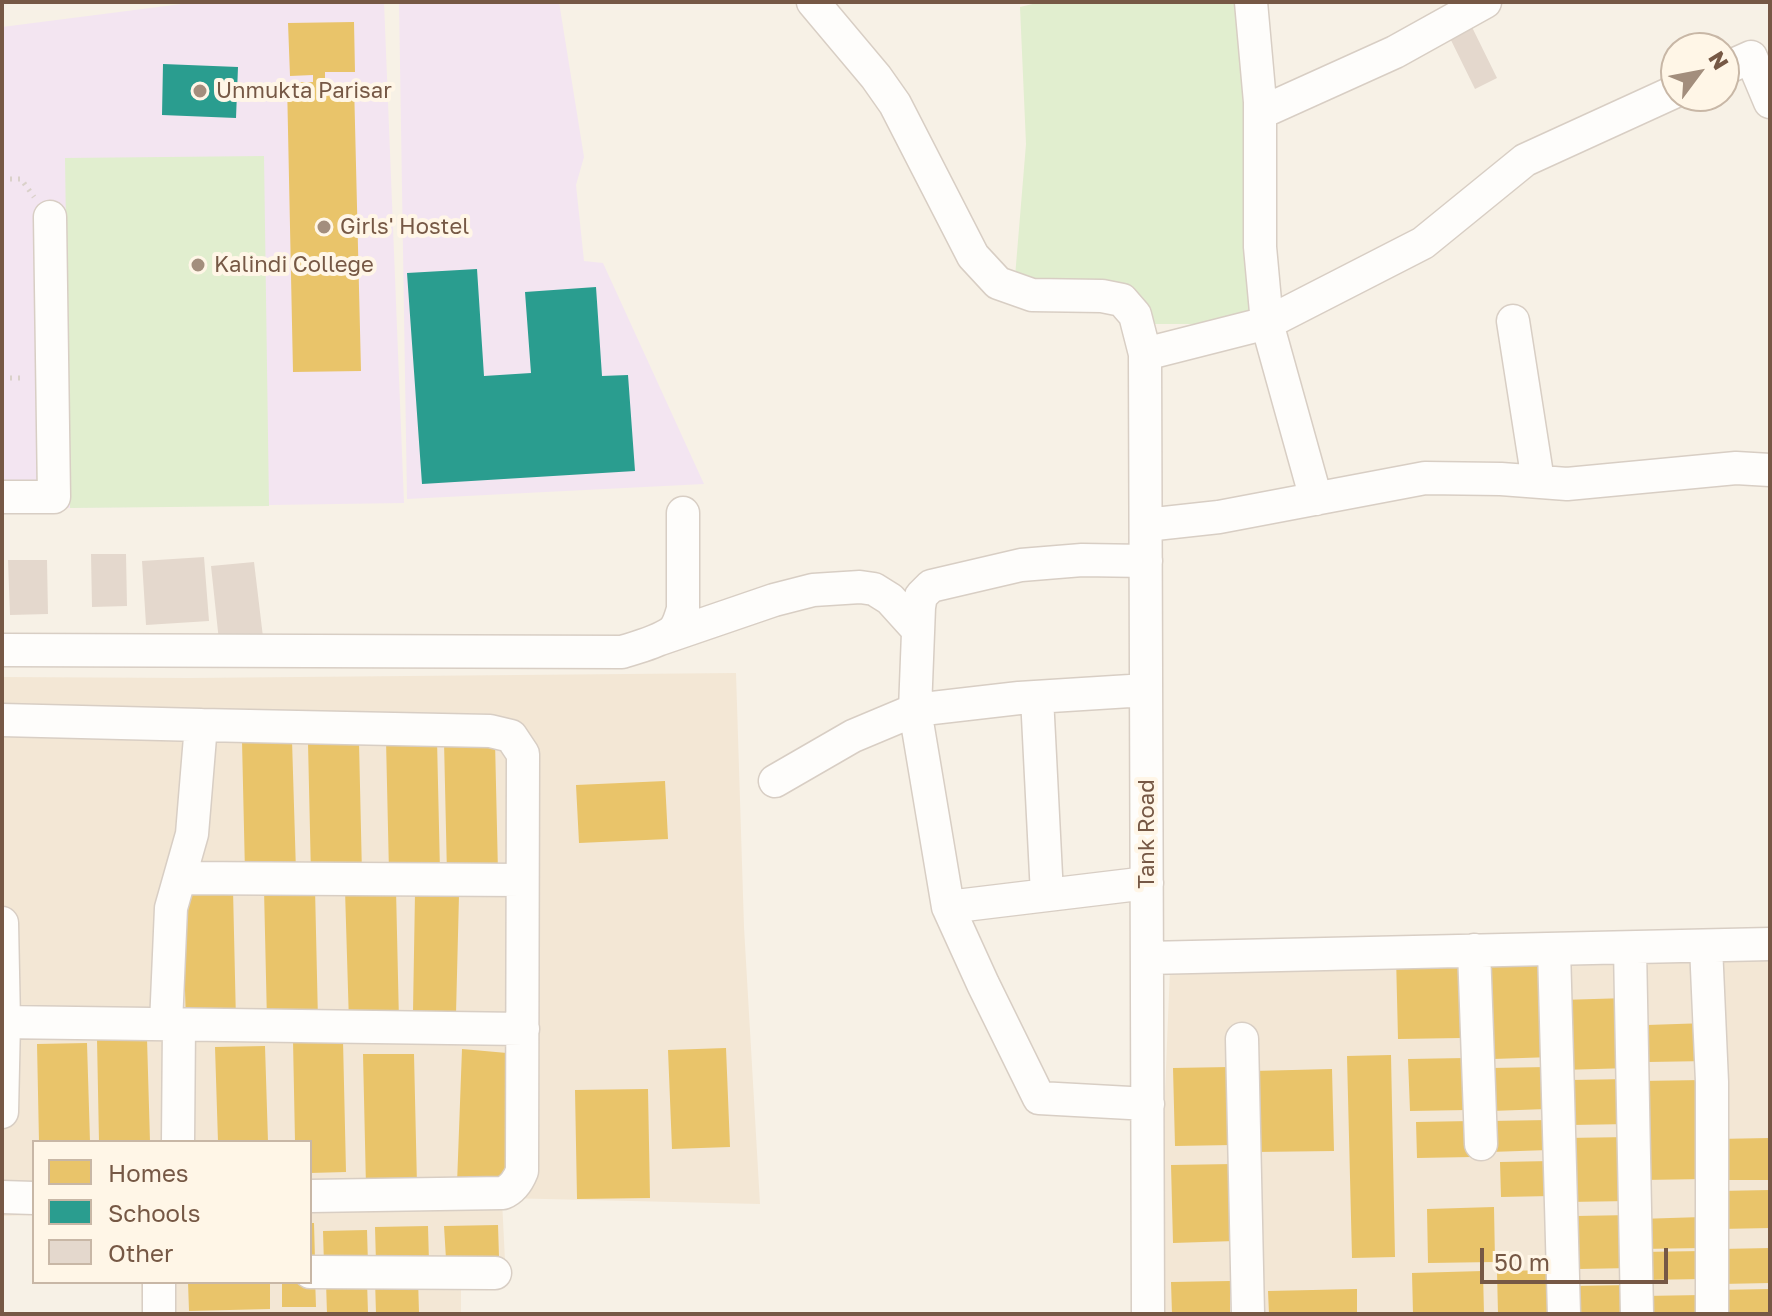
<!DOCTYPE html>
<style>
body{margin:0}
#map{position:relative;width:1772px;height:1316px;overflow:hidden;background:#f7f1e6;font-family:"Golos Text",sans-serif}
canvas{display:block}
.frame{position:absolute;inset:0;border:4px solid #765845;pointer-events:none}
.legend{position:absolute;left:32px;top:1140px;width:280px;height:144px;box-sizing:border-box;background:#fff6e7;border:2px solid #c8b7a6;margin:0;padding:10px 14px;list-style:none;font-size:24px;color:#765845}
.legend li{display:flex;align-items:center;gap:16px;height:40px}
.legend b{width:40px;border:2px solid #c8b7a6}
.north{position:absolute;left:1660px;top:32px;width:80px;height:80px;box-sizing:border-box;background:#fff6e7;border:2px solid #c8b7a6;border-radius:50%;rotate:58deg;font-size:22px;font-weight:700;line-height:32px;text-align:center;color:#765845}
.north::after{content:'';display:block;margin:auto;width:28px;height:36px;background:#a38e7d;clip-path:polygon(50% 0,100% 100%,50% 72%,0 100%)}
.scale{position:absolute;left:1480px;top:1248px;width:188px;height:36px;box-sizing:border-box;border:4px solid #765845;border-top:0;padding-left:10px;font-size:24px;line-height:28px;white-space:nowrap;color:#765845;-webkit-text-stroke:6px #fff6e7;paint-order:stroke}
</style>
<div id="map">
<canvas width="1772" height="1316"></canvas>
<div class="frame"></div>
<ul class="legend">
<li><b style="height:22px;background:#e9c46a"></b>Homes</li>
<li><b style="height:22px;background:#2a9d8f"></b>Schools</li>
<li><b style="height:22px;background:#e4d8cd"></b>Other</li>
</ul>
<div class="north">N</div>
<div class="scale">50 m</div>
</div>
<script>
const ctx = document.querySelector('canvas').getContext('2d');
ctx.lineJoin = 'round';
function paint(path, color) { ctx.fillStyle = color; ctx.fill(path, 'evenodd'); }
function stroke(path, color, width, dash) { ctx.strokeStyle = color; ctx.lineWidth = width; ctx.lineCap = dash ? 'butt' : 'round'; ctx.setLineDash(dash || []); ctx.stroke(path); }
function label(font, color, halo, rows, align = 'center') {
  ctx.font = font + ' "Golos Text",sans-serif'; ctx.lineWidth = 8; ctx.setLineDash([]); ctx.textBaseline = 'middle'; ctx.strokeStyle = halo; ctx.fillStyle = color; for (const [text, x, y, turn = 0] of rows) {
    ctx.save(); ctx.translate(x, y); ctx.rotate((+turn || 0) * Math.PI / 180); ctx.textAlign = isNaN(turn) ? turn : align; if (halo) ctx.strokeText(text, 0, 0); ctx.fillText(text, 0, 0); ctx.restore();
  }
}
const residential = new Path2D(`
 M736,673L744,927L760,1204L502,1198H310V1142H34V1215L2,1216V677L189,678Z
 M1770,930V1314H1156L1170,969Z
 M502,1200L506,1281L461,1282V1314H142L141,1282H310V1203Z`);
const education = new Path2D(`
 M197,2H384L404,503L70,508L2,510V27Z
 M399,2H559L584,157L576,185L584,261L603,263L704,484L407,499Z`);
const green = new Path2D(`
 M1041,2H1254L1263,113L1248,324H1133L1124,300L1014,289L1026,144L1020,7Z
 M264,156L269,506L70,508L65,158Z`);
const homes = new Path2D(`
 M354,22L355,72H325V84L354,83L361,371L293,372L287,82H313V75L290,76L288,23Z
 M437,739L440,872L389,873L386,740Z
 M292,740L296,872L245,873L242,741Z
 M444,741H495L498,873L447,875Z
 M359,742L362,875L311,876L308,743Z
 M665,781L668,839L579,843L576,785Z
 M315,888L318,1021L267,1022L264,889Z
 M233,889L236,1022L186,1023L182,891Z
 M396,889L399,1022L349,1023L345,890Z
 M415,893L459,895L456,1014L413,1012Z
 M1459,955L1461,1038L1398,1039L1396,956Z
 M1549,960L1552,1057L1493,1059L1490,962Z
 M1627,998L1629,1068L1562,1070L1561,1000Z
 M1707,1023L1708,1061L1648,1062L1647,1025Z
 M147,1038L150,1142H99L97,1039Z
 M293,1040H343L346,1172L310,1173V1142H295Z
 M87,1043L90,1142H39L37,1044Z
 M265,1046L268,1142H218L215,1047Z
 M726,1048L730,1147L672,1149L668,1050Z
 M462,1049L507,1053L508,1183L457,1184Z
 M363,1054H414L417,1186L366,1187Z
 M1391,1055L1395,1257L1352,1258L1347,1056Z
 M1466,1058L1467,1110L1410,1111L1408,1059Z
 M1230,1067L1232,1145L1175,1146L1173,1068Z
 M1547,1067V1109L1491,1111L1490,1068Z
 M1332,1069L1334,1151L1255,1152L1253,1071Z
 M1628,1079L1629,1124L1571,1125L1570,1080Z
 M1703,1080L1705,1179L1643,1180L1641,1081Z
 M648,1089L650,1198L577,1199L575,1090Z
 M1548,1120L1549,1150L1490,1152V1121Z
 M1471,1121L1472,1157L1417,1158L1416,1122Z
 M1629,1137L1630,1201L1567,1202L1565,1138Z
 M1770,1138V1180H1717L1716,1139Z
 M1551,1161L1552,1196L1501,1197L1500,1162Z
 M1233,1164L1235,1241L1173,1243L1171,1165Z
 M1770,1190V1228L1720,1229L1719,1191Z
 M1494,1207L1495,1262L1428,1263L1427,1209Z
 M1630,1215L1631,1268L1578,1269L1576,1216Z
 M1702,1217L1703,1248L1640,1249L1639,1219Z
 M310,1223H314L315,1260H310Z
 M498,1225L499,1257L446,1259L444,1226Z
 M428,1226L429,1262L376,1263L375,1227Z
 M367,1230L368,1264L324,1265L323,1231Z
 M1770,1248V1283L1721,1284L1720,1249Z
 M1702,1251L1703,1279L1642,1280L1641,1252Z
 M1555,1270L1556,1314H1498L1497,1271Z
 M1483,1271L1484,1314H1413L1412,1273Z
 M315,1277L316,1307H282V1282H310Z
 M418,1278L419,1313L376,1314L375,1280Z
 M367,1281L368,1313L327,1314L326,1282Z
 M1230,1281V1314H1172L1171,1282Z
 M188,1282H270V1309L189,1311Z
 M1631,1285L1632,1314H1575L1574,1286Z
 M1357,1289V1314H1269L1268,1291Z
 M1770,1289V1314H1716V1290Z
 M1701,1295L1702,1314H1644V1296Z`);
const schools = new Path2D(`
 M163,64L238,67L236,118L162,115Z
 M477,269L484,376L531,373L525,292L596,287L602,376L628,375L635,471L422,484L407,273Z`);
const building = new Path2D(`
 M1468,19L1497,78L1475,89L1446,30Z
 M91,554H126L127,606L92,607Z
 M204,557L209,621L146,625L142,561Z
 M8,560H47L48,614L10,615Z
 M254,562L263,637L219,641L211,566Z`);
const path = new Path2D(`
 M2,179H21L34,197
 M2,378H25`);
const minor = new Path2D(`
 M813,2L876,77L895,104L973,256L998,283L1032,295L1102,296L1122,300L1135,315L1145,354L1148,1314
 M1251,2L1260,102V247L1267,323L1316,499
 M1724,69L1751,57L1770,102
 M1260,113L1395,52L1485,2
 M1513,321L1538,481
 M1145,354L1267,323L1423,243L1525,160L1676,91
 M2,497H54L50,217
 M1146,525L1219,517L1425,478L1501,479L1567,484L1736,468L1770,470
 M1146,561L1082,560L1021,565L931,586L921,596L919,607L915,710L948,907L983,984L1039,1098L1148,1104
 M660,639L774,600L813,590L860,587L874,589L890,599L918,630
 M2,650L622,652C638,647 658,642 672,632C678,627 681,616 683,609V513
 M1037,697L1047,895
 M2,720L201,725
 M775,781L853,736L915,710L1019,698L1146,690
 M180,878L522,880
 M948,907L1147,883
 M2,923L4,1022L2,1112
 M1706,946L1712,1082V1314
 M1630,948L1637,1314
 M1554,949L1564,1314
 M1474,950L1481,1144
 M1147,958L1770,944
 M2,1022L523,1029
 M166,1024L171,908L192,834L201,725L490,731L511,736L523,754L522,1171C518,1181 513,1189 503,1193L310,1196
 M1242,1039L1248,1314
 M178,1142L179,1025
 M2,1197L34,1198
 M310,1272L495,1273
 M159,1314V1282`);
const markers = [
 [200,91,8,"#a38e7d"],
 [324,227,8,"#a38e7d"],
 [198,265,8,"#a38e7d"]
];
const poiNames = [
 ["Unmukta Parisar",216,91],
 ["Girls' Hostel",340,227],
 ["Kalindi College",214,265]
];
const streetNames = [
 ["Tank Road",1147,834,-90]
];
paint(residential, '#f3e7d5');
paint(education, '#f3e5f1');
paint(green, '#e1eecf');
paint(homes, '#e9c46a');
paint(schools, '#2a9d8f');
paint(building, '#e4d8cd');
stroke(minor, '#d8cec4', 35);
stroke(path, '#dad1ca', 5, [2, 6]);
stroke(minor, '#fefdfb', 32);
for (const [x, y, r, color] of markers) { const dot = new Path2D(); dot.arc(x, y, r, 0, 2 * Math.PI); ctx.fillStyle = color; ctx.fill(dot); stroke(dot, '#fff6e7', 3); }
label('22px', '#765845', '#fff6e7', poiNames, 'left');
label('22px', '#765845', '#fff6e7', streetNames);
</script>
